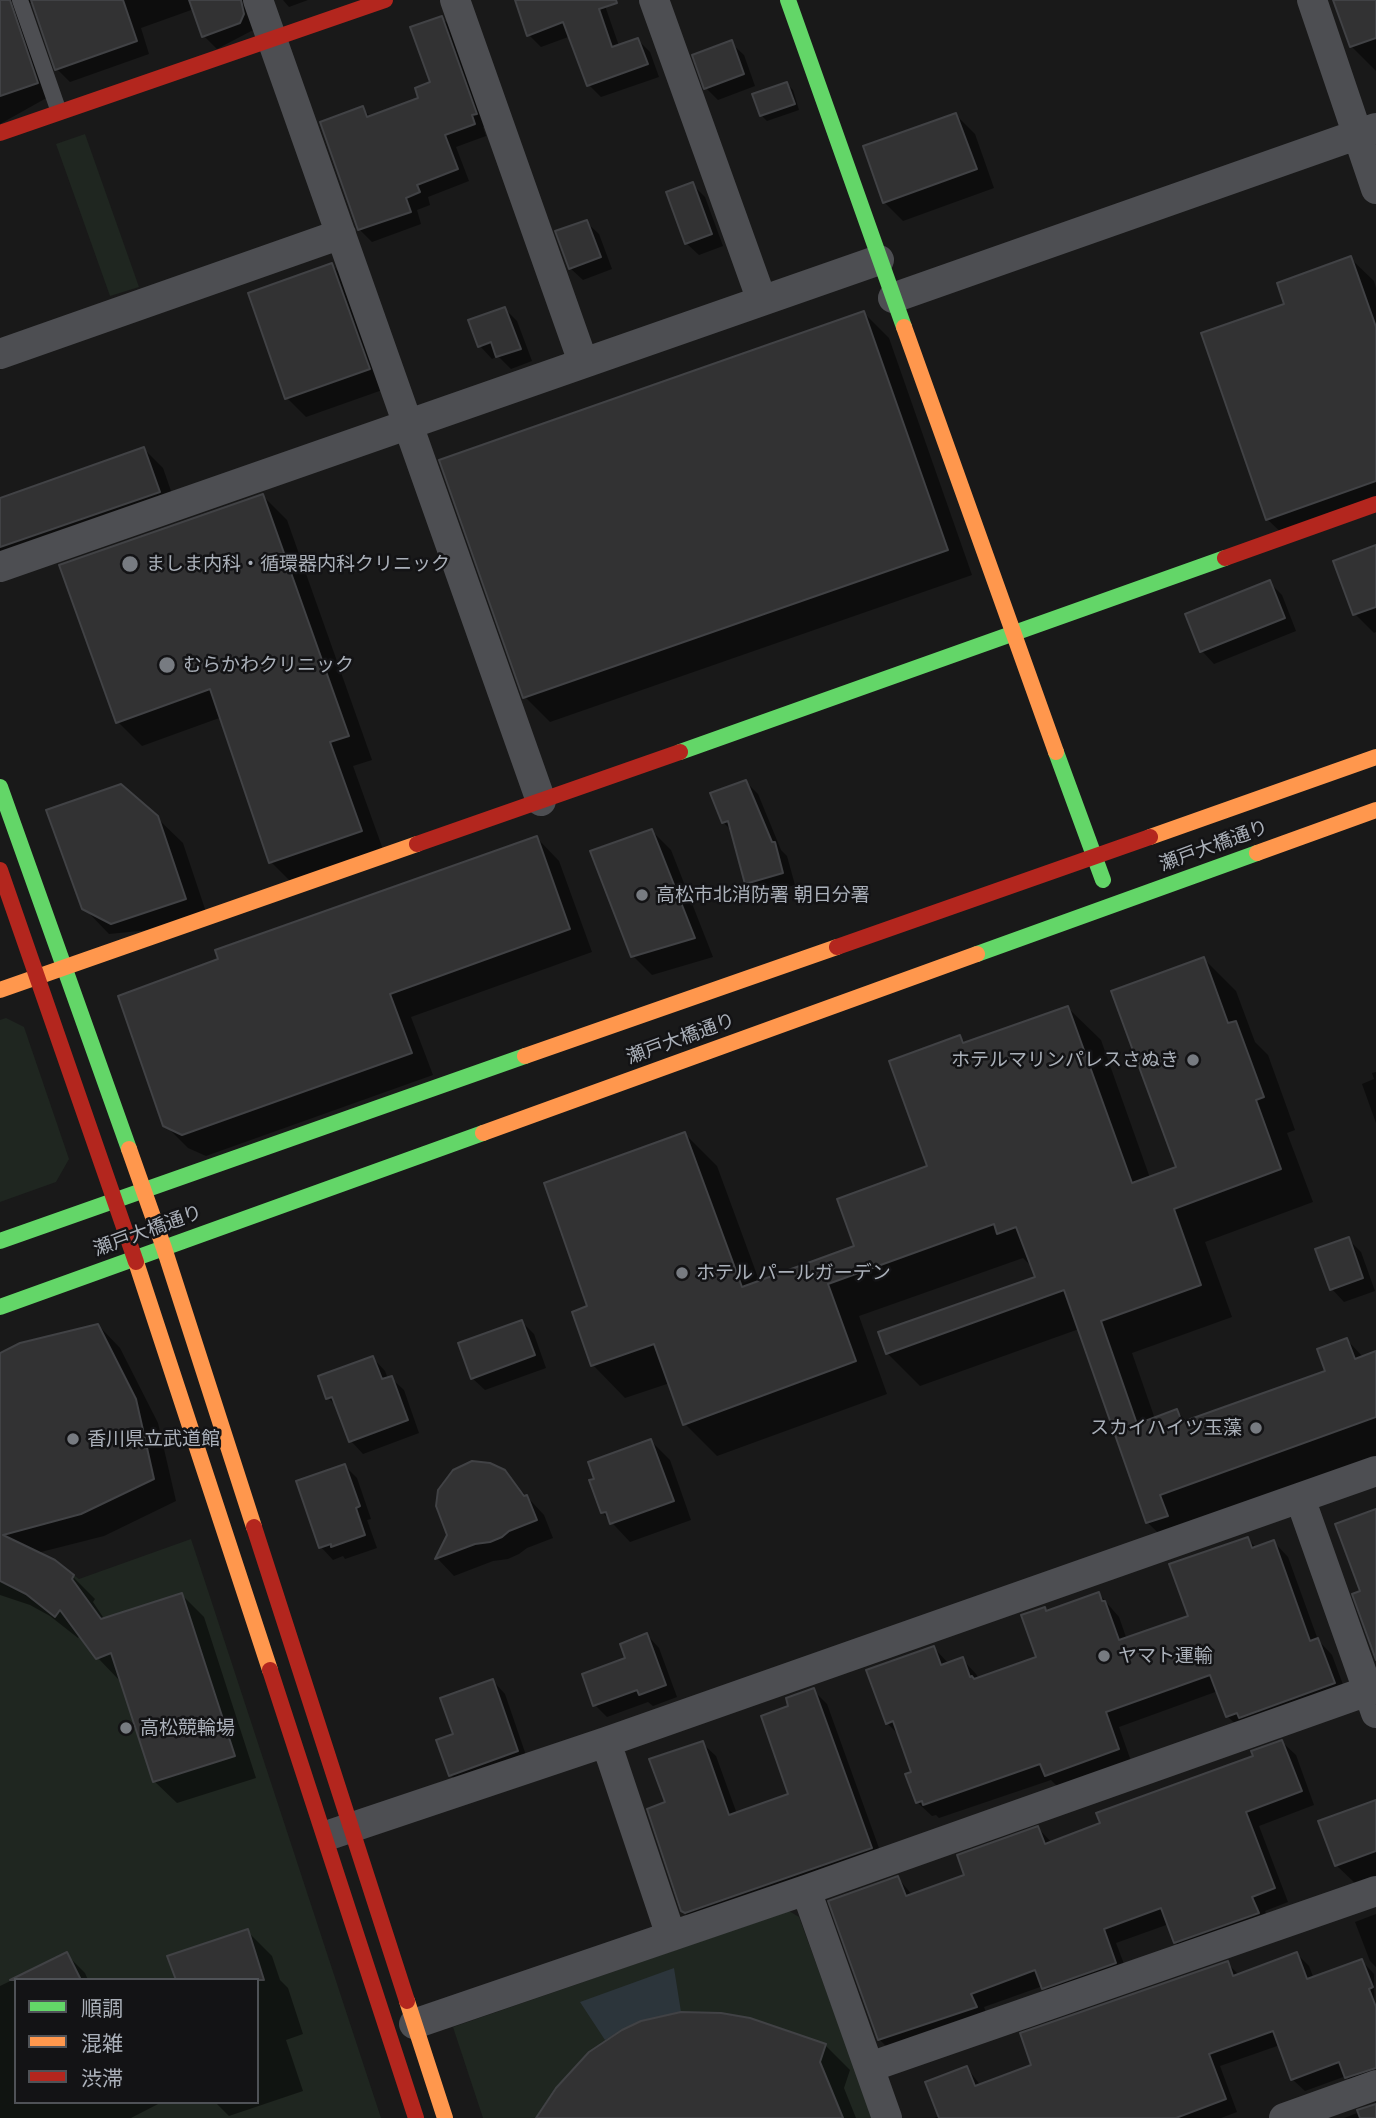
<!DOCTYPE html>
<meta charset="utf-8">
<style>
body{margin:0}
#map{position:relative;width:1376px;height:2118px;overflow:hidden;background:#191919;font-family:Figtree,"Noto Sans JP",sans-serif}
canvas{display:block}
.legend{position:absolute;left:14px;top:1978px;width:245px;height:126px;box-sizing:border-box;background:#131315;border:2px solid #4f5257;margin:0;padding:9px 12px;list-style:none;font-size:21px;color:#aab0b9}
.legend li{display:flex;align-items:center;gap:14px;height:35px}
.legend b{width:35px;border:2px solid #4f5257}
</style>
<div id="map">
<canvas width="1376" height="2118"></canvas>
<ul class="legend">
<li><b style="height:9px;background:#63d668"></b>順調</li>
<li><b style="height:9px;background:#ff974d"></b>混雑</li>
<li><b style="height:9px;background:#b3261e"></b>渋滞</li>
</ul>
</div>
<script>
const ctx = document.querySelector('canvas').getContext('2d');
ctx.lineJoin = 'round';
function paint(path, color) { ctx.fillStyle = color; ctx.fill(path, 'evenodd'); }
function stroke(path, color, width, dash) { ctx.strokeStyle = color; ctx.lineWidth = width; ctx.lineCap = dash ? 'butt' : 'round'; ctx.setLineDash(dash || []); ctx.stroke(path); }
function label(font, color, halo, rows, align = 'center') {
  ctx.font = font + ' Figtree,"Noto Sans JP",sans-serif'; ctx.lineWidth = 5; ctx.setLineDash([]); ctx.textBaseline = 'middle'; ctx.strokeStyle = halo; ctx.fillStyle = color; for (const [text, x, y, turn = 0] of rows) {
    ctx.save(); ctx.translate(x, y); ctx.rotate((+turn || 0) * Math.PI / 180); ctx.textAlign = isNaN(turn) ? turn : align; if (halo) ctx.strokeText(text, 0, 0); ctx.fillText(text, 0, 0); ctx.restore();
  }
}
const green = new Path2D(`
 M85,134L139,287L110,296L56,144Z
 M6,1018L24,1027L69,1159L56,1182L0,1202V1020Z
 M191,1539L381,2118H0V1542C34,1549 52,1558 79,1579ZM16,1980H257V2102H16Z
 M789,1911L799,1917L873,2118H483L453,2027Z`);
const water = new Path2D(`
 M674,1968L681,2012L640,2021L605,2040L580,2002Z`);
const shadow = new Path2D(`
 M0,0H260L257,28L217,49L204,36L194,9L141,28L149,54L70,82L57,69L34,3H29L50,96L0,124Z
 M283,0H308L289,7Z
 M516,0H603L619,46L638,40L650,52L659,77L601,97L589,85L571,36L541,47L529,35Z
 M1335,0H1376V71L1351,46Z
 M442,18L454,30L488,126L483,127L486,136L456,147L469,181L428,197L430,205L417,210L421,224L372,242L359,229L362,108L371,117L420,99L432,83Z
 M731,43L744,55L755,86L718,100L706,88Z
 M787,84L793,90L799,110L767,121L761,115Z
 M956,115L975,134L994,188L903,221L884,202Z
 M692,184L705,197L723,246L699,255L686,243Z
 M586,222L599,234L612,269L583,280L570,268Z
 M1350,258L1374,281L1376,288V512L1291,542L1267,519L1286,305Z
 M332,265L351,284L388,388L306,417L287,398Z
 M505,309L517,321L532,361L511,369L498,356L492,359L480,346Z
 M864,313L889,338L972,575L550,722L525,697L441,461Z
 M144,449L163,468L178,511L0,573V500Z
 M263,496L287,520L372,760L353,766L385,855L295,886L271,862L222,717L142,746L118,722Z
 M1376,547V632L1374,633L1355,614L1335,562Z
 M1269,582L1282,595L1296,631L1214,664L1202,651Z
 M746,782L758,794L781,850L787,856L795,885L759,895L746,883L732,831L723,822Z
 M157,818L183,843L210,924L109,934L84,908Z
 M652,831L671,850L713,957L652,975L633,956Z
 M537,838L559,861L592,952L411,1017L433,1075L206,1156L188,1148L165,1125Z
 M1204,959L1236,991L1255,1042L1268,1055L1295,1130L1287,1133L1313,1202L1205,1242L1232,1317L1132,1353L1155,1419L1177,1411L1187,1422L1327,1372L1347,1340L1364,1358L1376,1353V1461L1181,1555L1148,1523L1079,1329L920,1386L887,1353L1037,1278L1031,1266L1023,1258L859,1316L887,1394L717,1456L685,1424L670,1383L625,1398L593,1365L574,1313L589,1307L685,1134L717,1166L760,1283L856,1247L929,1167L960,1037L967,1044L1068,1008L1101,1040L1150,1178L1178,1168Z
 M1376,1072V1123L1362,1084L1374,1079L1372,1073Z
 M1348,1239L1361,1252L1375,1291L1344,1302L1332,1289Z
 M522,1322L534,1334L546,1368L485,1390L472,1378Z
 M98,1325L120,1348L158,1423L176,1501L104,1536L37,1553L54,1562L73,1577L95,1599L93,1602L105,1620L182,1595L204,1617L256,1778L177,1803L154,1781L121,1679L119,1680L97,1657L80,1635L78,1638L50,1616L30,1605L0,1595V1355Z
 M373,1358L385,1371L388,1379L391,1378L404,1390L419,1433L363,1454L351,1441L339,1408L328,1398Z
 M651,1441L670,1460L691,1520L630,1542L602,1512Z
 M345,1466L357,1478L371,1519L367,1520L377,1548L345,1559L343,1556L333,1560L321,1547Z
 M503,1471L544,1515L553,1538L527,1548L519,1554L508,1559L493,1561L454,1576L438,1559L449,1535Z
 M1247,1539L1257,1548L1274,1542L1288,1557L1318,1640L1332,1655L1348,1698L1242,1730L1227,1716L1218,1691L1119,1727L1132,1764L1060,1789L1051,1780L939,1818L936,1815L932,1816L917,1802L913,1773L900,1736L887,1723L934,1648L949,1664L962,1659L976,1674L979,1679L1038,1658L1044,1609L1048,1613L1099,1594L1119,1617L1127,1640L1190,1617Z
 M647,1635L659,1648L677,1697L653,1706L648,1702L607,1717L595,1705Z
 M493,1681L505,1694L529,1764L463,1788L451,1775L455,1735Z
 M813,1690L827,1704L884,1862L697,1925L683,1911L667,1803L702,1743L716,1756L737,1814L791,1795V1707Z
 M1282,1742L1296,1755L1314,1805L1259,1826L1288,1902L1265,1911L1272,1927L1189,1956L1175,1942L1169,1924L1116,1943L1129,1977L1058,2001L1043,1986L984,2007L989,2021L893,2053L879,2039L898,1878L913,1896L966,1876L1038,1828L1052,1843L1102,1824L1255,1757Z
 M1376,1802V1880L1358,1886L1336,1865Z
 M1376,1914V1967L1370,1961L1355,1922Z
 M247,1931L272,1956L280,1980L288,1988L303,2034L286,2040L303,2091L229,2116L215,2102H257V1980Z
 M66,1954L85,1973L88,1980H16V2102H162L131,2118H0V1986Z
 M1297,1954L1309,1966L1314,1979L1362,1961L1374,1974L1376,2083L1359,2089L1346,2076L1305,2091L1292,2079L1280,2045L1220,2066L1237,2112L1221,2118H934L940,2116L967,2068L981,2086L1033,2066L1227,1963L1239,1975Z
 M825,2045L850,2070L844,2088L856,2118H539Z
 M1376,2106V2118H1344Z`);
const building = new Path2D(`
 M0,0H10L38,83L0,96Z
 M31,0H123L137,41L55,70Z
 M189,0H241L244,14L240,23L202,37Z
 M515,0H616L617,3L599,9L612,47L638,38L648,64L587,86L563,22L527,36Z
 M1333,0H1376V38L1350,47Z
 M442,16L477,114L472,115L475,124L445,135L458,169L417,185L420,192L406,198L411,212L358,230L320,122L363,106L367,117L418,98L415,88L430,82L410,27Z
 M732,40L744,74L704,89L692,55Z
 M787,82L795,104L760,116L752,94Z
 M956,113L977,169L883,203L863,146Z
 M693,182L712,234L685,244L666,192Z
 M587,220L601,257L569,269L555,231Z
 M1351,256L1376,327V481L1266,520L1201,333L1284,304L1277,283Z
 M332,263L370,369L285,399L248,293Z
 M505,307L521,349L496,357L491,342L478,347L468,320Z
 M864,311L948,550L523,698L439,460Z
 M144,447L160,492L0,547V498Z
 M263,494L349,736L330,742L362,831L269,863L210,689L116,723L59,565Z
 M1376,545V607L1353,615L1333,561Z
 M1270,580L1285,618L1200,652L1185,614Z
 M746,780L772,842H775L783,873L745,884L728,821L722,823L710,793Z
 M121,784L158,816L186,899L111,924L82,909L46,810Z
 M652,829L695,938L631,957L590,851Z
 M537,836L570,929L390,994L412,1053L182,1135L163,1126L118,996L218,959L215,950Z
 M1204,957L1228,1023L1236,1021L1264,1097L1256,1100L1281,1169L1174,1209L1201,1285L1101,1321L1137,1424L1177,1409L1182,1422L1325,1371L1317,1349L1347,1338L1355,1359L1376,1351V1417L1160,1495L1168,1516L1146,1523L1064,1290L886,1354L878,1332L1035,1277L1016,1227L997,1234L994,1224L828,1284L856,1361L683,1425L654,1344L591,1366L572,1312L587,1306L544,1183L685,1132L742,1287L854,1246L837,1199L927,1166L889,1061L960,1035L963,1043L1068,1006L1132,1183L1176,1167L1111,991Z
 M1349,1237L1363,1278L1330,1290L1315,1249Z
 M522,1320L535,1355L471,1379L458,1343Z
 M98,1324L136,1399L154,1479L81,1514L3,1535L55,1560L74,1575L72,1579L101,1619L182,1593L235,1756L153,1782L111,1653L96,1659L60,1610L55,1617L26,1594L0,1581V1353L20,1343Z
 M373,1356L382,1379L392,1376L408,1420L349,1442L332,1397L326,1399L318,1376Z
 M651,1439L674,1501L610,1524L606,1512L601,1513L589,1480L594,1479L588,1462Z
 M472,1461L490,1463L505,1470L524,1496L527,1495L537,1520L509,1531L502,1537L490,1542L475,1544L435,1559L447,1535L436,1506L438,1490L453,1470Z
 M345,1464L360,1506L356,1508L365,1535L331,1547V1544L319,1548L296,1481Z
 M1376,1509V1660L1352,1594L1360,1591L1335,1524Z
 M1248,1537L1252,1548L1274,1540L1310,1641L1318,1638L1335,1683L1239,1718L1237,1713L1226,1717L1210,1675L1106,1712L1119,1749L1045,1776L1040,1764L923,1805L922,1801L916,1803L905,1774L911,1772L893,1721L886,1724L866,1670L934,1646L941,1665L963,1657L970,1677L972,1676L974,1679L1036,1657L1021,1615L1045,1607L1046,1611L1099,1592L1102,1601H1105L1119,1640L1188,1616L1169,1564Z
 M647,1633L666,1685L639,1695L637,1690L593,1706L582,1674L625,1658L620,1644Z
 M493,1679L518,1751L449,1776L436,1740L453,1734L440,1698Z
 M814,1688L872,1848L685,1913L681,1911L647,1809L665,1802L649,1759L703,1741L729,1815L788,1794L761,1716L788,1706L786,1698Z
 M1282,1740L1302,1791L1246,1812L1275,1888L1252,1897L1259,1913L1174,1943L1161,1908L1104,1929L1116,1963L1042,1989L1035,1970L971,1994L977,2007L878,2040L828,1901L898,1876L906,1896L964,1875L957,1855L1038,1826L1045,1844L1100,1823L1096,1813L1253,1756L1251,1751Z
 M1376,1800V1851L1335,1866L1318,1821Z
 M248,1929L264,1980H176L167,1956Z
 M67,1952L81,1980H10Z
 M1297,1952L1307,1979L1362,1959L1373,1987L1369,1989L1376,2007V2068L1345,2078L1339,2062L1291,2080L1273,2031L1209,2054L1226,2099L1176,2118H939L925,2082L967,2066L975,2086L1031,2065L1020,2033L1228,1961L1233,1976Z
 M681,2012L721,2013L750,2018L826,2044L820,2062L843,2118H536L556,2088L589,2052L622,2030L641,2021Z
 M1376,2104V2118H1360L1357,2110Z`);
const lane = new Path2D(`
 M20,0L59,112`);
const street = new Path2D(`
 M258,0L541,801
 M455,0L583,362
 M654,0L762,301
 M1312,0L1376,189
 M893,298L1376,128
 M0,354L341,234
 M0,567L879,260
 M1300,1498L1376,1713
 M606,1742L671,1936
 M332,1834L606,1742L1376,1471
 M806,1890L887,2118
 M414,2024L806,1890L1376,1688
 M870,2067L1376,1891
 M1284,2118L1376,2085`);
const fast = new Path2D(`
 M788,0L904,327
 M680,752L1225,558
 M1056,752L1103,880
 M0,787L129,1149
 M977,954L1257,853
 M0,1241L525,1056
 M0,1307L483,1133`);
const slow = new Path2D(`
 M904,327L1056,752
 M1150,837L1376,757
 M1257,853L1376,810
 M0,990L417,844
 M525,1056L837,947
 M483,1133L977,954
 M129,1149L164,1248L254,1527
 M136,1262L270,1670
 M407,2001L445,2118`);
const jam = new Path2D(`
 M0,133L385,0
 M1225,558L1376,504
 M417,844L680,752
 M0,870L136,1262
 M837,947L1150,837
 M254,1527L407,2001
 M270,1670L416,2118`);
const markers = [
 [130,564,9,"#777b81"],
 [167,665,9,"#777b81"],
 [642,895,7,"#777b81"],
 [1193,1060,7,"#777b81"],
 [682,1273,7,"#777b81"],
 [1256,1428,7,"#777b81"],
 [73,1439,7,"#777b81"],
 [1104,1656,7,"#777b81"],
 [126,1728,7,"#777b81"]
];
const poiNames = [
 ["ましま内科・循環器内科クリニック",146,564],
 ["むらかわクリニック",183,665],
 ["高松市北消防署 朝日分署",656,895],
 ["ホテルマリンパレスさぬき",1179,1060,"right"],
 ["ホテル パールガーデン",696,1273],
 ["スカイハイツ玉藻",1242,1428,"right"],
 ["香川県立武道館",87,1439],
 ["ヤマト運輸",1118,1656],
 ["高松競輪場",140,1728]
];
const streetNames = [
 ["瀬戸大橋通り",1214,846,-20],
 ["瀬戸大橋通り",681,1039,-20],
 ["瀬戸大橋通り",148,1231,-20]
];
paint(green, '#1f2620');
paint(water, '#2c353b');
paint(shadow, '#0007');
paint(building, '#323233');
stroke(building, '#414245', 2);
stroke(lane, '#4d4e52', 16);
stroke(street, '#4d4e52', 30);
stroke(fast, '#63d668', 16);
stroke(slow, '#ff974d', 16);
stroke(jam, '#b3261e', 16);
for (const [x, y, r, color] of markers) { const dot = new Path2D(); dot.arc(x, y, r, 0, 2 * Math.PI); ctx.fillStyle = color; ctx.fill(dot); stroke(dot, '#131315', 2.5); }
label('19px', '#aab0b9', '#131315', poiNames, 'left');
label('19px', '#aab0b9', '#131315', streetNames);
</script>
